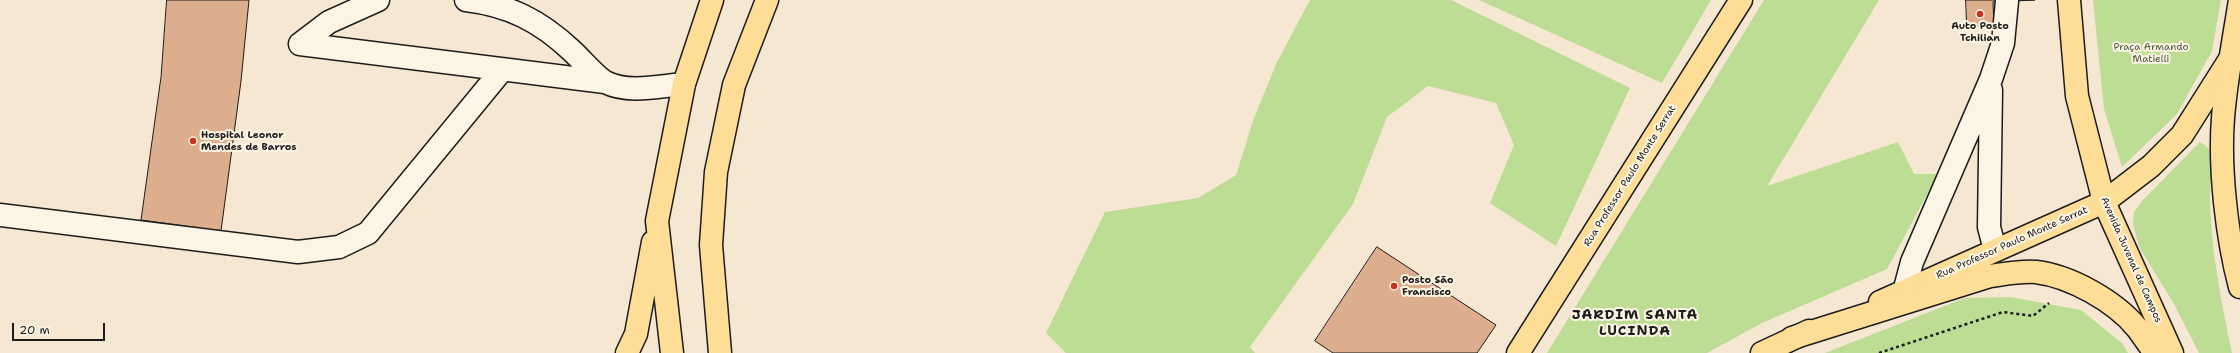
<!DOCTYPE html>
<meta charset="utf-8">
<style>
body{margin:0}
#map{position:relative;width:2240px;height:353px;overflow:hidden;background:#f6e7d3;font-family:"Shantell Sans",sans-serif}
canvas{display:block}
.scale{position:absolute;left:12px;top:323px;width:93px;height:18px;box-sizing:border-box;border:2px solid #1c1c1c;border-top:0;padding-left:5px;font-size:12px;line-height:14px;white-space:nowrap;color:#1c1c1c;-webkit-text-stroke:3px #fcf5e5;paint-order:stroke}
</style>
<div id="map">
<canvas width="2240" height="353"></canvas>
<div class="scale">20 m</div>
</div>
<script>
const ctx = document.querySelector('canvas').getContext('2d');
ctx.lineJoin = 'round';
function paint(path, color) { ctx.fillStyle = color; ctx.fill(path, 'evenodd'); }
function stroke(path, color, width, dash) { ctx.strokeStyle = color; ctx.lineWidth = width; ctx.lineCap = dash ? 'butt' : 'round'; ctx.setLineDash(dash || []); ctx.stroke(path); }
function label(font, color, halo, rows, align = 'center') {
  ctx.font = font + ' "Shantell Sans",sans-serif'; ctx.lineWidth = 4; ctx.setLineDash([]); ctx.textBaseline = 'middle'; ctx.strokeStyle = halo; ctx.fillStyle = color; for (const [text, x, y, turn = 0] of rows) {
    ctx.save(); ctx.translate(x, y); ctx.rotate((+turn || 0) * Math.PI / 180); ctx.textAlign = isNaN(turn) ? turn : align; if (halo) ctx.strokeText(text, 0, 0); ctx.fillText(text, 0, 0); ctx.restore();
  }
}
const green = new Path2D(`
 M1310,0H1451L1630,88L1556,246L1490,203L1514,145L1496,103L1428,86L1387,117L1353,204L1250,347L1255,353H1066L1046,333L1105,212L1198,198L1236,175L1254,118L1277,62Z
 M1479,0H1711L1662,83Z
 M1764,0H1879L1767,186L1898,142L1914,174H1938L1887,269L1762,323L1707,353H1547Z
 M2093,0H2221L2212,51L2177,114L2122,167L2104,109Z
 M2200,142C2221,153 2210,173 2210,193C2210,247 2221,301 2232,353H2199L2174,304L2139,247L2133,224L2134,212L2143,200Z
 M2010,297L2081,310L2123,344L2128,353H1825L1965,298Z`);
const building = new Path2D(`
 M167,0H249L241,81L221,231L141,220L161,77Z
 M1966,0H2035L1993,2L1994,27L1967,25Z
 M1377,247L1496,325L1477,353H1333L1315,341Z`);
const path = new Path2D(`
 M1879,353L2003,312L2033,316L2049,303`);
const minor = new Path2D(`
 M466,0C509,5 540,21 571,50C581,59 595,76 605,82C629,94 659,86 684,84
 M300,44L605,82
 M300,44L329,22L378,0
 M1991,90L1989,227L1995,250
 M0,215L298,252L339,247L368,233L502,70
 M1904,292L1912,262L1991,79L2003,43L2007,1`);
const major = new Path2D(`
 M1880,302L2104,202L2151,166L2182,135L2232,56
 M627,353L636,334L653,242
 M672,353L657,221L684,84L712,0
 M720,353L711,245L716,172L734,85L767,0
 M1518,353L1741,0
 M1762,353L1809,331`);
const highway = new Path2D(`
 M2069,0L2077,96L2104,202L2172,353
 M2240,0C2234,39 2226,79 2223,118C2219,169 2227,238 2240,287
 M1792,338L1990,276C2005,274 2020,271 2036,272C2070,276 2115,301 2137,328C2143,336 2149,345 2155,353`);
const markers = [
 [1980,14,4,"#c8321e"],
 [193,141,4,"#c8321e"],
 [1394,286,4,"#c8321e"]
];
const poiNames = [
 ["Auto Posto",1980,26,"center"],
 ["Tchilian",1980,38,"center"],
 ["Hospital Leonor",201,135],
 ["Mendes de Barros",201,147],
 ["Posto São",1402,280],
 ["Francisco",1402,292]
];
const parkNames = [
 ["Praça Armando",2151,47],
 ["Matielli",2151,59]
];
const streetNames = [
 ["Rua Professor Paulo Monte Serrat",1630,176,-58],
 ["Rua Professor Paulo Monte Serrat",2012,243,-24],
 ["Avenida Juvenal de Campos",2131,260,66]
];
const districtNames = [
 ["JARDIM SANTA",1635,315],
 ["LUCINDA",1635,331]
];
paint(green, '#bddc94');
paint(building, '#dcae8d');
stroke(building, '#1c1c1c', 1);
stroke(minor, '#1c1c1c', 25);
stroke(major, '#1c1c1c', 25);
stroke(highway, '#1c1c1c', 25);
stroke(path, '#1c1c1c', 2.5, [3, 3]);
stroke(minor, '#fcf5e5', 22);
stroke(major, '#fedd96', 22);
stroke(highway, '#fedd96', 22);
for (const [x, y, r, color] of markers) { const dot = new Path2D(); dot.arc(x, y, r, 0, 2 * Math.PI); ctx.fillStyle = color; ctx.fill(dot); stroke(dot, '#fcf5e5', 1.5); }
label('bold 10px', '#1c1c1c', '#fcf5e5', poiNames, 'left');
label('10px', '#4c5640', '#fcf5e5', parkNames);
label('10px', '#1c1c1c', '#fcf5e5', streetNames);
ctx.letterSpacing = '1px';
label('bold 14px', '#1c1c1c', '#fcf5e5', districtNames);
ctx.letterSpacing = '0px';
</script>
